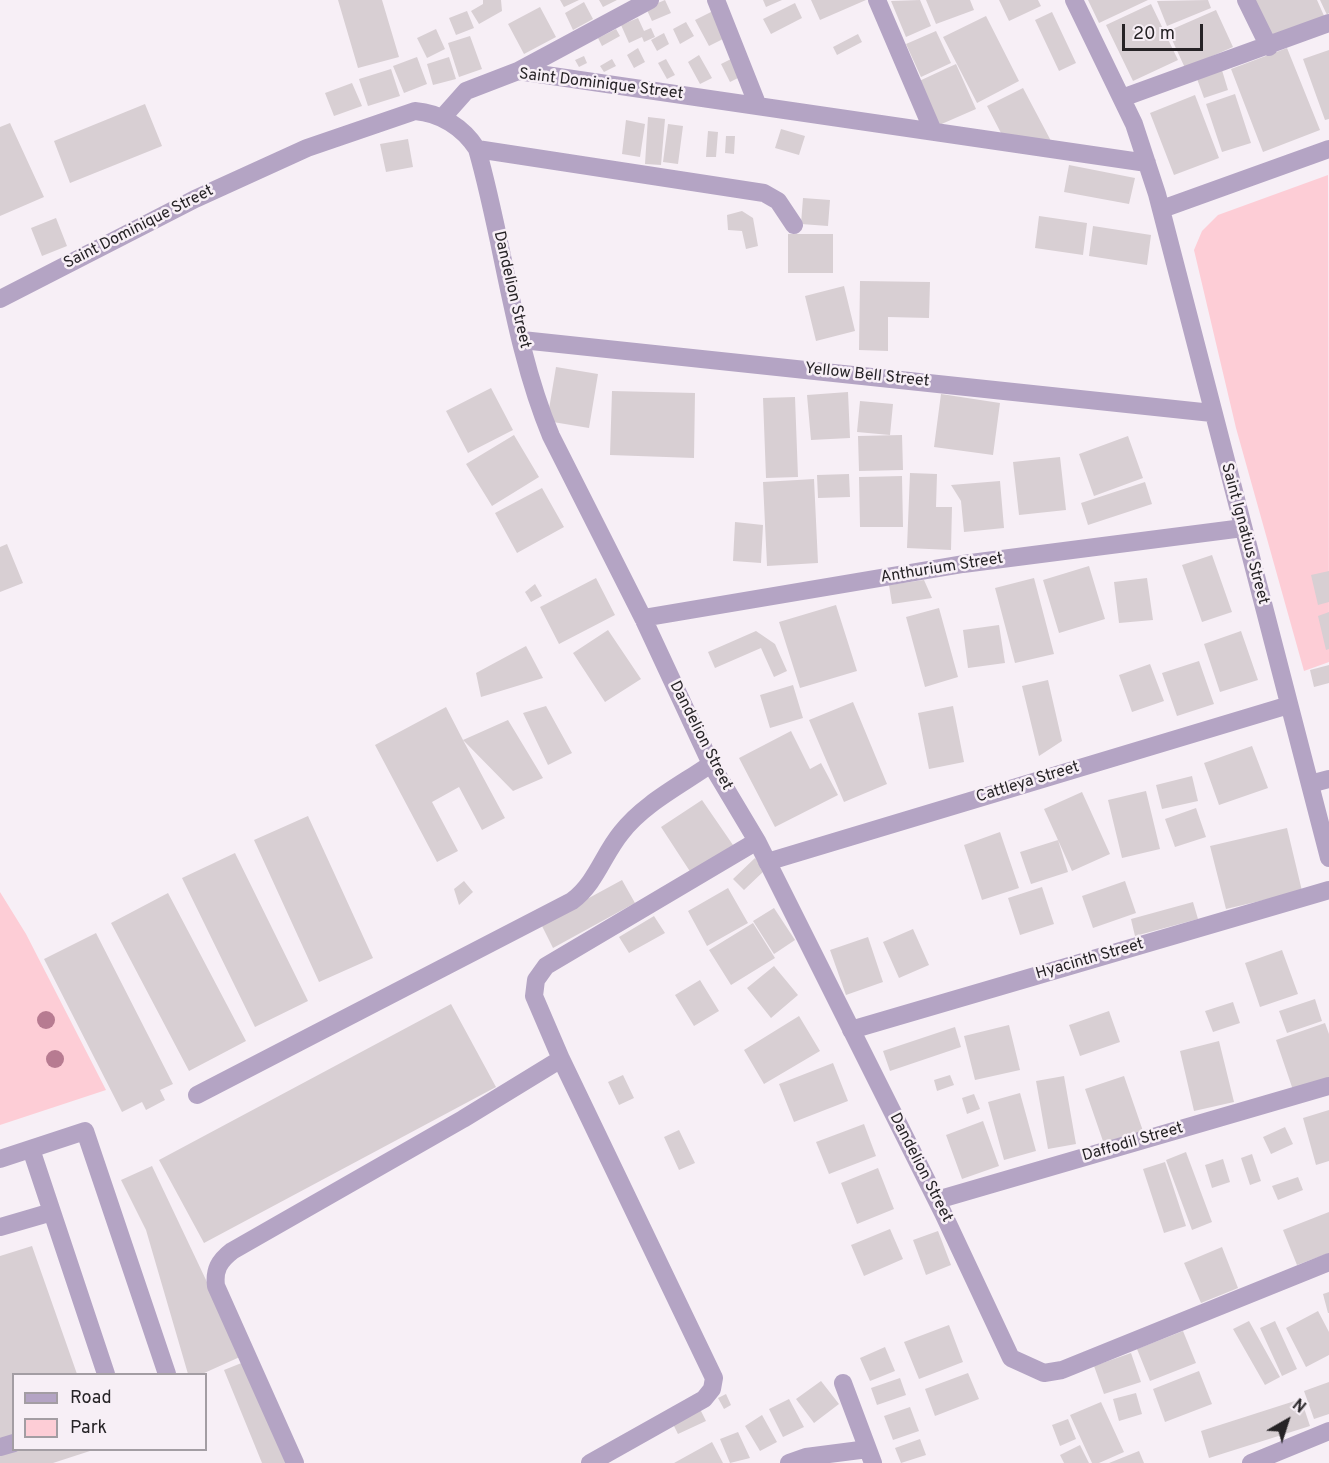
<!DOCTYPE html>
<style>
body{margin:0}
#map{position:relative;width:1329px;height:1463px;overflow:hidden;background:#f7eff6;font-family:Overpass,sans-serif}
canvas{display:block}
.legend{position:absolute;left:12px;top:1373px;width:195px;height:78px;box-sizing:border-box;background:#f7eff6;border:2px solid #a39da3;margin:0;padding:8px 10px;list-style:none;font-size:18px;color:#262326}
.legend li{display:flex;align-items:center;gap:12px;height:30px}
.legend b{width:30px;border:2px solid #a39da3}
.north{position:absolute;left:1257px;top:1391px;width:60px;height:60px;-webkit-text-stroke:4px #f7eff6;paint-order:stroke;rotate:39deg;font-size:16px;font-weight:700;line-height:24px;text-align:center;color:#262326}
.north::after{content:'';display:block;margin:auto;width:21px;height:27px;background:#262326;clip-path:polygon(50% 0,100% 100%,50% 72%,0 100%)}
.scale{position:absolute;left:1122px;top:24px;width:81px;height:27px;box-sizing:border-box;border:3px solid #262326;border-top:0;padding-left:8px;font-size:18px;line-height:21px;white-space:nowrap;color:#262326;-webkit-text-stroke:4px #f7eff6;paint-order:stroke}
</style>
<div id="map">
<canvas width="1329" height="1463"></canvas>
<ul class="legend">
<li><b style="height:8px;background:#b4a4c4"></b>Road</li>
<li><b style="height:16px;background:#fdcdd6"></b>Park</li>
</ul>
<div class="north">N</div>
<div class="scale">20 m</div>
</div>
<script>
const ctx = document.querySelector('canvas').getContext('2d');
ctx.lineJoin = 'round';
function paint(path, color) { ctx.fillStyle = color; ctx.fill(path, 'evenodd'); }
function stroke(path, color, width, dash) { ctx.strokeStyle = color; ctx.lineWidth = width; ctx.lineCap = dash ? 'butt' : 'round'; ctx.setLineDash(dash || []); ctx.stroke(path); }
function label(font, color, halo, rows, align = 'center') {
  ctx.font = font + ' Overpass,sans-serif'; ctx.lineWidth = 5; ctx.setLineDash([]); ctx.textBaseline = 'middle'; ctx.strokeStyle = halo; ctx.fillStyle = color; for (const [text, x, y, turn = 0] of rows) {
    ctx.save(); ctx.translate(x, y); ctx.rotate((+turn || 0) * Math.PI / 180); ctx.textAlign = isNaN(turn) ? turn : align; if (halo) ctx.strokeText(text, 0, 0); ctx.fillText(text, 0, 0); ctx.restore();
  }
}
const green = new Path2D(`
 M1328,175L1329,662L1304,671L1236,428L1194,250L1202,231L1218,215Z
 M0,892L26,934L106,1090L0,1125Z`);
const building = new Path2D(`
 M338,0H382L399,57L358,68Z
 M483,0H501L502,11L479,24L471,11L483,4Z
 M560,0H579L564,7Z
 M599,0H617L603,7Z
 M665,0L671,13L652,21L646,8Z
 M763,0H782L766,7Z
 M811,0H866L820,20Z
 M920,0L931,26L906,37L891,1Z
 M926,0H970L974,10L936,24Z
 M999,0H1038L1041,6L1009,21Z
 M1088,0H1148L1099,23Z
 M1208,0L1211,8L1167,26L1157,1Z
 M1255,0H1317L1325,18L1272,40Z
 M1320,0H1329V13L1327,15Z
 M584,2L593,19L573,30L565,13Z
 M795,3L802,18L771,34L763,19Z
 M1151,4L1178,60L1133,81L1106,25Z
 M540,7L556,37L524,54L508,24Z
 M715,10L729,36L709,46L695,20Z
 M1216,10L1233,47L1185,68L1168,31Z
 M467,11L474,28L456,35L449,18Z
 M1052,12L1076,63L1059,71L1035,20Z
 M986,16L1019,81L977,103L943,37Z
 M638,18L644,31L651,28L655,37L644,42L642,37L629,43L621,25Z
 M686,22L694,36L680,44L673,29Z
 M436,29L445,49L427,58L417,38Z
 M616,29L620,36L602,46L598,38Z
 M936,31L951,63L921,77L906,44Z
 M664,33L669,44L657,51L651,40Z
 M858,34L862,42L837,55L833,47Z
 M470,36L482,69L459,77L448,43Z
 M638,48L645,62L634,68L627,55Z
 M1287,48L1320,130L1263,152L1231,69Z
 M1329,50V119L1325,120L1303,59Z
 M699,55L712,78L700,84L688,62Z
 M584,56L587,63L579,67L575,60Z
 M417,57L427,84L404,93L393,66Z
 M449,57L456,79L433,85L427,64Z
 M735,57L744,75L730,82L721,64Z
 M612,59L616,66L604,72L600,66Z
 M666,59L675,75L667,79L658,63Z
 M956,64L976,109L937,126L917,82Z
 M1221,67L1228,90L1204,98L1196,76Z
 M391,69L400,96L368,106L359,79Z
 M352,83L362,106L334,116L325,93Z
 M1023,88L1051,141L1002,135L987,106Z
 M1235,94L1251,143L1222,152L1206,104Z
 M1195,95L1219,158L1174,175L1150,113Z
 M145,104L162,146L70,183L54,141Z
 M648,117L665,119L661,165L645,164Z
 M626,120L645,124L640,157L622,154Z
 M10,123L44,197L0,216V127Z
 M668,124L683,126L678,164L663,162Z
 M781,129L805,136L799,155L775,148Z
 M708,131L718,132L716,157H706Z
 M726,136H735L734,154L725,153Z
 M408,139L413,167L386,172L380,144Z
 M1069,165L1135,178L1129,204L1064,192Z
 M803,198L830,200L828,226L801,224Z
 M742,211L753,218L758,246L746,249L742,231L728,230L727,215Z
 M1039,216L1087,223L1083,255L1035,248Z
 M56,218L67,246L42,256L31,228Z
 M1093,226L1151,235L1147,265L1089,256Z
 M788,234H833V273H788Z
 M860,281L930,282L929,318L888,317V351L859,350Z
 M844,286L855,331L816,341L805,296Z
 M556,367L598,374L589,428L547,421Z
 M491,388L513,430L468,453L446,411Z
 M612,391L695,393L694,458L610,455Z
 M848,392L850,438L811,440L807,395Z
 M941,394L1000,403L993,455L934,447Z
 M795,397L798,477L766,478L763,398Z
 M860,401L893,404L890,435L857,432Z
 M514,435L539,477L492,506L466,464Z
 M902,435L903,470L859,471L858,436Z
 M1128,436L1143,478L1094,496L1079,454Z
 M1060,457L1066,510L1019,515L1013,462Z
 M910,473L937,474L936,507H952L951,550L907,548Z
 M849,474L850,497L818,498L817,475Z
 M902,476L903,527H860L859,477Z
 M814,479L818,563L767,566L763,482Z
 M1000,481L1004,528L964,532L961,501L951,485Z
 M1145,482L1152,504L1088,525L1081,503Z
 M542,488L564,527L517,553L495,513Z
 M735,522L763,525L761,563L733,561Z
 M7,544L23,583L0,592V547Z
 M1212,555L1232,612L1202,622L1182,565Z
 M1089,566L1105,619L1059,633L1043,580Z
 M1329,571V602L1318,605L1311,575Z
 M596,578L615,615L559,644L540,607Z
 M1034,578L1054,654L1015,663L995,588Z
 M1147,578L1153,620L1119,623L1114,582Z
 M924,580L932,598L892,604L889,585Z
 M535,584L542,596L531,602L525,592Z
 M836,605L857,671L800,688L779,622Z
 M939,608L958,677L925,687L906,617Z
 M1329,612V649L1326,650L1318,616Z
 M999,625L1005,663L968,668L963,630Z
 M608,630L641,679L605,702L573,653Z
 M756,631L775,644L787,671L774,677L761,648L715,668L708,652Z
 M1241,631L1258,680L1220,692L1204,644Z
 M526,646L543,678L481,697L476,673Z
 M1199,661L1214,704L1177,716L1162,673Z
 M1150,664L1164,701L1132,712L1119,675Z
 M1329,665V683L1314,687L1310,670Z
 M1048,680L1062,741L1039,756L1022,686Z
 M793,685L803,718L770,728L760,695Z
 M853,702L887,784L844,802L809,720Z
 M546,706L572,753L548,765L523,713Z
 M953,706L964,762L929,769L918,713Z
 M446,707L463,740L508,720L543,778L513,791L463,740L505,818L482,830L459,787L432,802L458,851L437,862L375,745Z
 M791,731L810,769L821,763L838,795L775,827L739,758Z
 M1252,746L1268,788L1219,805L1204,763Z
 M1192,776L1198,801L1162,809L1156,785Z
 M1146,791L1160,849L1122,858L1108,800Z
 M1082,792L1110,854L1072,871L1044,809Z
 M702,800L733,845L691,873L661,827Z
 M1196,808L1206,837L1175,847L1165,819Z
 M308,816L373,958L319,982L254,840Z
 M1287,828L1302,891L1226,909L1210,846Z
 M1000,832L1019,888L982,900L964,845Z
 M1058,840L1068,872L1031,884L1020,852Z
 M235,853L308,1001L255,1027L182,878Z
 M755,858L765,870L744,890L733,879Z
 M622,880L635,903L553,948L541,924Z
 M464,881L473,892L459,905L454,889Z
 M1125,881L1136,913L1093,928L1082,896Z
 M1042,887L1054,924L1020,935L1008,898Z
 M728,888L748,923L707,946L688,911Z
 M168,893L246,1041L189,1071L111,923Z
 M1193,902L1198,919L1135,936L1131,919Z
 M774,908L795,940L774,954L753,921Z
 M654,916L665,933L629,953L619,937Z
 M753,923L775,958L731,985L709,950Z
 M913,929L929,965L899,978L883,942Z
 M96,933L173,1084L160,1090L165,1100L146,1110L142,1102L122,1112L44,959Z
 M868,937L883,982L846,995L830,950Z
 M1282,950L1298,994L1260,1007L1245,963Z
 M774,966L798,995L771,1018L747,988Z
 M700,980L719,1011L694,1026L675,995Z
 M1315,999L1322,1021L1287,1033L1279,1011Z
 M1233,1002L1240,1023L1213,1032L1205,1011Z
 M451,1004L496,1087L204,1243L159,1160Z
 M1109,1011L1120,1042L1080,1056L1069,1025Z
 M799,1016L820,1051L764,1084L744,1050Z
 M1325,1023L1329,1034V1078L1293,1090L1276,1040Z
 M1009,1025L1020,1070L975,1080L964,1036Z
 M955,1027L961,1047L890,1071L883,1051Z
 M1219,1041L1234,1102L1194,1111L1180,1051Z
 M833,1063L848,1101L794,1122L779,1084Z
 M623,1075L634,1098L619,1105L608,1082Z
 M950,1075L954,1085L937,1091L934,1080Z
 M1064,1076L1076,1144L1048,1149L1036,1081Z
 M1124,1076L1144,1134L1105,1147L1085,1089Z
 M1020,1093L1036,1151L1004,1160L988,1102Z
 M974,1094L980,1109L967,1114L962,1098Z
 M1329,1110V1161L1316,1165L1303,1118Z
 M983,1121L999,1166L962,1179L946,1135Z
 M864,1124L876,1156L829,1174L816,1142Z
 M1285,1127L1293,1144L1271,1154L1263,1137Z
 M679,1130L695,1163L679,1170L664,1137Z
 M1186,1152L1212,1222L1192,1230L1166,1160Z
 M1252,1154L1261,1181L1250,1185L1241,1158Z
 M1223,1159L1230,1182L1212,1188L1205,1165Z
 M1165,1162L1186,1226L1164,1233L1143,1169Z
 M152,1166L242,1356L202,1374H188L146,1230L121,1180Z
 M878,1168L894,1209L857,1224L841,1183Z
 M1298,1177L1303,1190L1278,1200L1272,1186Z
 M1329,1212V1253L1297,1265L1283,1230Z
 M890,1229L903,1259L864,1276L851,1245Z
 M938,1231L951,1265L926,1275L913,1240Z
 M32,1246L77,1374H14V1450H93L53,1463H0V1256Z
 M1222,1247L1238,1288L1201,1303L1184,1263Z
 M1329,1292V1313H1328L1323,1294Z
 M1318,1311L1329,1332V1355L1306,1367L1286,1328Z
 M1249,1321L1280,1377L1265,1385L1233,1329Z
 M1275,1321L1297,1369L1282,1376L1260,1328Z
 M949,1325L963,1362L919,1379L904,1342Z
 M1183,1331L1196,1363L1150,1381L1137,1349Z
 M885,1347L895,1371L870,1381L860,1358Z
 M1131,1353L1141,1382L1104,1394L1094,1366Z
 M244,1362L287,1463H262L224,1370Z
 M1199,1371L1212,1404L1165,1422L1153,1389Z
 M968,1373L979,1399L935,1416L925,1389Z
 M900,1378L906,1395L877,1405L871,1388Z
 M821,1381L839,1404L814,1423L796,1399Z
 M1329,1382V1414L1314,1419L1304,1391Z
 M1136,1393L1142,1414L1119,1421L1113,1399Z
 M726,1394L731,1405L724,1409L718,1398Z
 M789,1399L804,1427L783,1437L769,1409Z
 M1301,1399L1310,1426L1209,1458L1201,1431Z
 M1101,1402L1124,1452L1099,1463H1092L1070,1415Z
 M699,1407L706,1421L678,1434L671,1420Z
 M910,1407L919,1431L893,1440L884,1416Z
 M762,1415L777,1442L760,1451L745,1426Z
 M1068,1419L1076,1439L1060,1446L1052,1425Z
 M738,1432L750,1458L730,1463L720,1439Z
 M920,1439L926,1455L901,1463L895,1448Z
 M712,1442L723,1463H674Z
 M1080,1445L1089,1463H1064L1060,1455Z
 M1139,1451L1144,1463H1109Z`);
const minor = new Path2D(`
 M716,0L758,106
 M877,0L933,131
 M1074,0L1134,124L1157,194L1329,858
 M1246,0L1269,47
 M518,71L650,0
 M1122,98L1329,23
 M442,118L466,91L518,71L1147,163
 M477,149L764,193L778,201L794,225
 M1162,209L1329,149
 M0,299L195,199L307,148L415,111C440,113 463,127 477,149C504,243 513,345 551,436L643,618L711,764L757,841L943,1213L1011,1358L1044,1373L1062,1370L1329,1262
 M522,340L1212,413
 M643,618L963,564L1243,528
 M1310,784L1329,779
 M767,862L1289,705
 M851,1030L1329,890
 M197,1095L572,901C596,883 603,855 621,833C643,804 681,785 711,764
 M31,1149L106,1374
 M0,1159L85,1131L167,1374
 M937,1200L1329,1086
 M0,1227L52,1212
 M843,1383L873,1463
 M0,1447L14,1443
 M295,1463L216,1286C214,1270 219,1261 232,1251L463,1119L561,1059
 M590,1463L704,1399L712,1389L714,1378L561,1059L534,996L536,980L546,966L757,841
 M789,1463L806,1457L868,1449
 M1251,1463L1329,1431`);
const trees = [
 [46,1020],
 [55,1059]
];
const streetNames = [
 ["Saint Dominique Street",601,85,7],
 ["Saint Dominique Street",139,228,-27],
 ["Dandelion Street",511,290,77],
 ["Yellow Bell Street",867,376,6],
 ["Saint Ignatius Street",1244,534,75],
 ["Anthurium Street",942,569,-9],
 ["Dandelion Street",700,736,63],
 ["Cattleya Street",1028,783,-17],
 ["Hyacinth Street",1090,960,-16],
 ["Daffodil Street",1133,1143,-16],
 ["Dandelion Street",920,1168,63]
];
paint(green, '#fdcdd6');
paint(building, '#d8cfd3');
stroke(minor, '#b4a4c4', 18);
ctx.fillStyle = '#b77b91';
for (const [x, y] of trees) { ctx.beginPath(); ctx.arc(x, y, 9, 0, 2 * Math.PI); ctx.fill(); }
label('16px', '#262326', '#f7eff6', streetNames);
</script>
